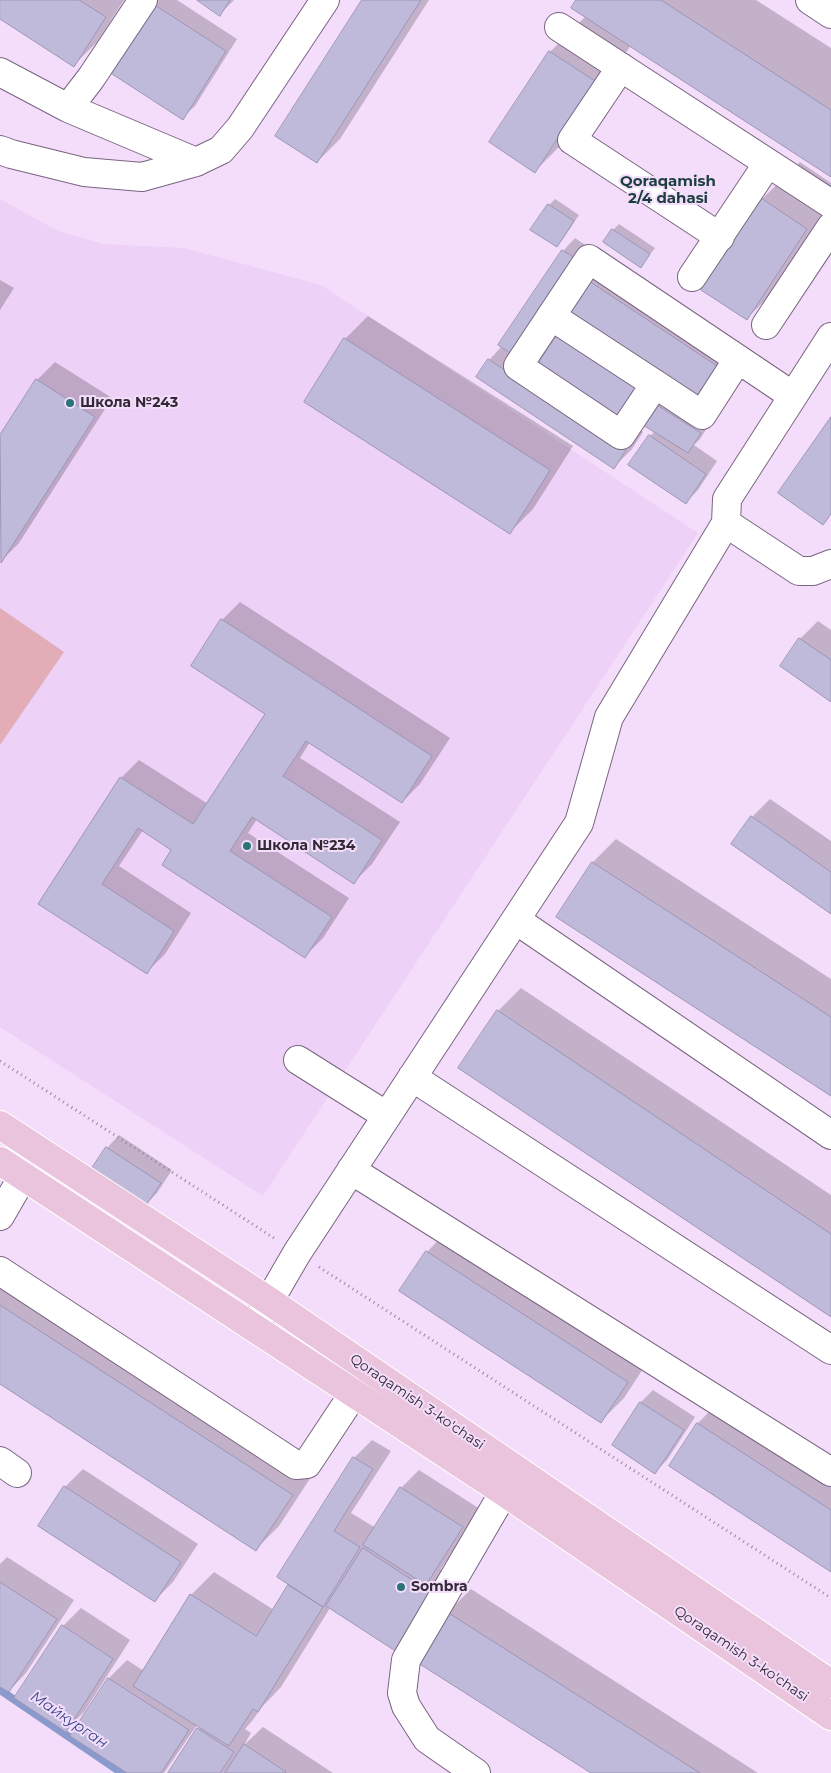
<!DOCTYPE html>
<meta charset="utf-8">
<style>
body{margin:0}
canvas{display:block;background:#f4ddfb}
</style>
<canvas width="831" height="1773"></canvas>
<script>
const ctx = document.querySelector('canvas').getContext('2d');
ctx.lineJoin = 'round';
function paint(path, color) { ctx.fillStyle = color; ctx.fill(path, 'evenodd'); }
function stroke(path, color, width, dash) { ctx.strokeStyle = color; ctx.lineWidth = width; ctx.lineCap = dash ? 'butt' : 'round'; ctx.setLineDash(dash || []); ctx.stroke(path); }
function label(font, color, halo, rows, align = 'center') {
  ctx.font = font + ' Montserrat,sans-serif'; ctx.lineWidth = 4; ctx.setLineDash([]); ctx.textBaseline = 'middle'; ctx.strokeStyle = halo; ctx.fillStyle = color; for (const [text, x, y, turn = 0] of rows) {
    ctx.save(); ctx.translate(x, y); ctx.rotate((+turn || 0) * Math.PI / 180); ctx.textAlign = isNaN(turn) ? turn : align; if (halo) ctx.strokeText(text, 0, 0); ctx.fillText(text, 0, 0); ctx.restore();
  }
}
const built = new Path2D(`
 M0,199L58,231L104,244L184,248L321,285L698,533L263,1196L0,1027Z`);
const green = new Path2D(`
 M0,608L64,652L0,745Z`);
const shadow = new Path2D(`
 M0,0H124L97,42L74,65L0,17Z
 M153,0H177L237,39L195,106L182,118Z
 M199,0H234L220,14Z
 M363,0H429L340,139L317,162Z
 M578,0H756L831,48V175L631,45L572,134L535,171L491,142L550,52L586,16Z
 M800,162L831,183V210L785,281L747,318L762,199Z
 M555,199L579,215L563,239L557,245L549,205Z
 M619,224L655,248L641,266L613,230Z
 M575,238L591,249L521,350L540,364L590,282L608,264L734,347L712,381L694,399L653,372L619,416L643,432L632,449L614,467L478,377L489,360L502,346L500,345L563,251Z
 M0,280L14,288L0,310Z
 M368,316L573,446L533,509L510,532L345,339Z
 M55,362L112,398L19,543L1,561L0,437L37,380Z
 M670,394L712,420L700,439L694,445L717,461L698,490L686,502L650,436L655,431L658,406Z
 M240,602L450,738L420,784L402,802L310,742L300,758L400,822L372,864L354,882L257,819L248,833L349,898L323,938L305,956L173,849L143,830L119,866L191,913L165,954L147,972L39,903L121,778L139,760L208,804L267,713L222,620Z
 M818,621L831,630V701L781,666L800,639Z
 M770,799L831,841V912L752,817Z
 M616,839L831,979V1094L558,917L593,862Z
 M521,988L831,1195V1316L498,1011Z
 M119,1135L172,1170L157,1193L145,1205L107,1148Z
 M450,1228L650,1358L624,1398L601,1421L401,1291L427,1252Z
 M0,1279L315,1471L279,1526L256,1549L0,1383Z
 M653,1390L695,1417L667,1460L655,1472L614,1445L641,1402Z
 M721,1400L831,1472V1570L671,1466L698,1423Z
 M372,1440L391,1451L351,1513L376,1528L401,1488L419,1470L480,1509L441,1569L451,1575L415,1632L330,1608L281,1687L262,1707L252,1721L245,1729L251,1733L244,1745L263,1727L333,1773H169L200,1727L197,1725L164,1773H129L72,1736L109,1678L127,1660L144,1671L191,1595L214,1572L274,1610L290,1584L279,1577L354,1458Z
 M83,1469L198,1544L173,1582L155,1600L65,1487Z
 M7,1557L74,1600L26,1673L9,1691L0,1685V1564Z
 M471,1589L758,1773H593L447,1613Z
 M81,1608L130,1640L84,1712L66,1730L63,1626Z`);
const stream = new Path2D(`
 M0,1690L122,1773`);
const building = new Path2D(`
 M0,0H79L106,17L74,67L0,19Z
 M197,0H230L220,16Z
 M362,0H421L317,163L275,136Z
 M576,0H661L831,110V177L571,8Z
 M150,2L226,51L183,120L106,70Z
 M549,51L595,81L535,173L489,142Z
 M761,198L807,229L747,320L701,290Z
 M548,204L574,221L557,247L530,230Z
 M612,229L650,254L641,268L603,242Z
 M562,250L580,261L516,357L498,345Z
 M589,281L717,366L694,400L566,316Z
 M560,331L641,383L618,419L537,366Z
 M344,338L550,470L510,534L304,402Z
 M488,359L626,450L614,469L476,377Z
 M36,379L95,417L1,563L0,435Z
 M657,405L701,433L688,453L643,425Z
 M831,417V514L823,525L778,493Z
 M649,435L706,474L686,504L628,465Z
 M221,619L432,756L402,803L306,741L283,776L382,840L354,884L252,817L230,851L332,917L305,958L162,865L171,850L138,828L102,884L174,931L147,974L38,904L120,777L193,824L265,714L191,666Z
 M799,638L831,660V702L780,666Z
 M751,816L831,872V914L731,844Z
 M592,862L831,1017V1096L556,917Z
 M497,1010L831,1234V1317L458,1068Z
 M106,1147L161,1183L145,1207L90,1171Z
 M426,1251L628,1382L601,1423L399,1291Z
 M0,1305L293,1495L256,1551L0,1384Z
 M640,1402L684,1430L655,1474L612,1445Z
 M697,1423L831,1510V1572L669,1466Z
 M353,1457L373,1469L334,1531L360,1547L323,1607L277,1577Z
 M64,1486L181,1562L155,1602L38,1526Z
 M400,1487L463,1527L426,1585L363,1545Z
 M363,1548L434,1594L397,1652L326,1606Z
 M0,1582L57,1619L9,1692L0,1687Z
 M288,1585L323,1607L258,1712L253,1709L229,1746L133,1686L190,1594L256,1636Z
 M447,1612L700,1773H591L415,1661Z
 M62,1625L113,1659L66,1732L14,1698Z
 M108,1678L189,1730L161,1773H127L70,1736Z
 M197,1728L234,1752L220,1773H168Z
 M244,1744L286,1772L285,1773H225Z`);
const path = new Path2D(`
 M0,1061L274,1238
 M319,1267L831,1598`);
const minor = new Path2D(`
 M810,0L831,14
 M559,27L831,204
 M621,67L572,140L720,237
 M0,72L68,108L91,78L143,0
 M68,108L196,162L221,150L240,128L325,0
 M0,150L11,154L84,172L142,177L196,162
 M692,277L768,163
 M551,316L655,384
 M766,325L831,227
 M738,359L702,415L655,384L621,435L518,366L589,259L793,396
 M726,523L799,571H813L831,564
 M516,920L831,1135
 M298,1060L387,1116
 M412,1077L831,1350
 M351,1170L831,1472
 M0,1216L23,1176
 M0,1271L296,1465L307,1464L354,1393
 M254,1327L297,1253L579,823L609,717L726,523L727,499L831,337
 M0,1461L17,1473
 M476,1773L427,1739L406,1706L402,1693L406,1660L504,1492`);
const major = new Path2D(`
 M0,1125L269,1301L831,1684
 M0,1161L504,1492L831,1716`);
const markers = [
 [70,403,5,"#2a7477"],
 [247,846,5,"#2a7477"],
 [401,1587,5,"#2a7477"]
];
const poiNames = [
 ["Школа №243",80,403],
 ["Школа №234",257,846],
 ["Sombra",411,1587]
];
const streetNames = [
 ["Qoraqamish 3-ko'chasi",417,1402,34],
 ["Qoraqamish 3-ko'chasi",741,1654,34]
];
const neighbourhoodNames = [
 ["Qoraqamish",668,182],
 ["2/4 dahasi",668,199]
];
const waterNames = [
 ["Майкурган",69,1720,34]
];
paint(built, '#edd1f6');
paint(green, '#e3adb8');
paint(shadow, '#0003');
stroke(stream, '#8a9acc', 8);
paint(building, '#bfb9da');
stroke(building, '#9c96b6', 1);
stroke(minor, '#796580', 30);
stroke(major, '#fff', 30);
stroke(path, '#95869a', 3, [1, 4]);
stroke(minor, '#fff', 28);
stroke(major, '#eac4dc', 28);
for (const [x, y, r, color] of markers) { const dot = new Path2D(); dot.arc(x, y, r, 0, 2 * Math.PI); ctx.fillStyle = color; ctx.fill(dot); stroke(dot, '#f4ddfb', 2); }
label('bold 14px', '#312934', '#f4ddfb', poiNames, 'left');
label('14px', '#312934', '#f4ddfb', streetNames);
label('bold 15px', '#1b3e3f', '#f4ddfb', neighbourhoodNames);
label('italic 15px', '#394b8a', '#f4ddfb', waterNames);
</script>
